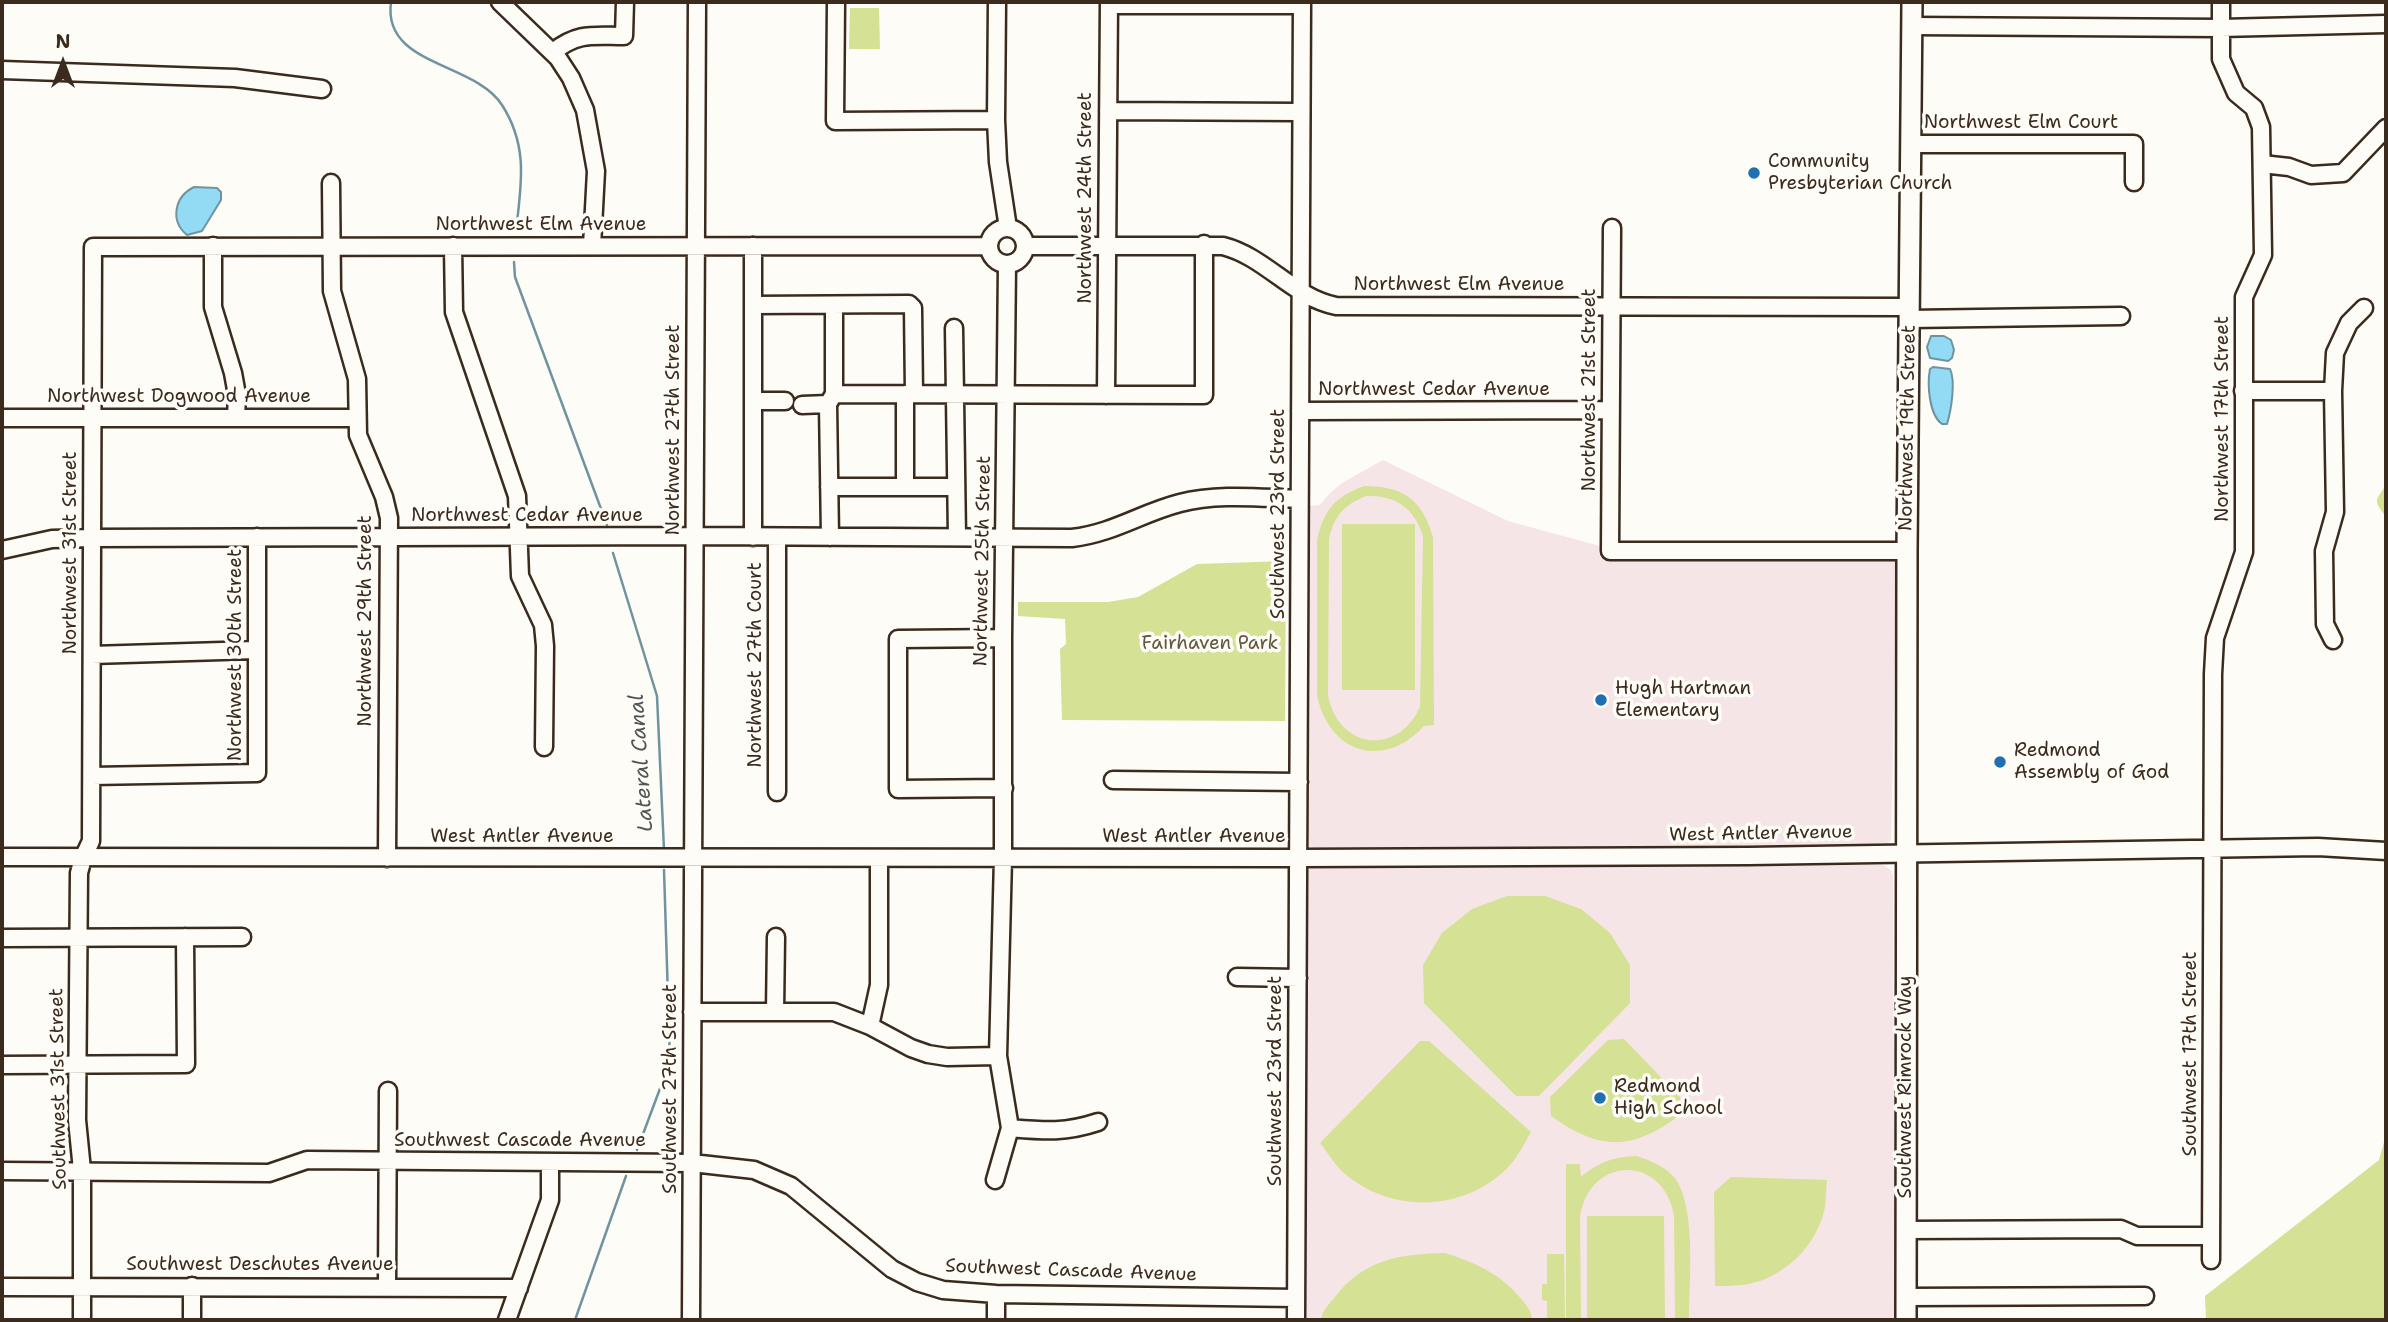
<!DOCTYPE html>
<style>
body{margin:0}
#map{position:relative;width:2388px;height:1322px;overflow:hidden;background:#fdfcf7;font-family:"Shantell Sans",sans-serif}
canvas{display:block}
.frame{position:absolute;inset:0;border:4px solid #3b2a1e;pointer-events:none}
.north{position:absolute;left:28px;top:28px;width:70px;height:70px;-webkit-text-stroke:5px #fdfcf7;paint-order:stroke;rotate:0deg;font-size:19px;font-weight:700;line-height:28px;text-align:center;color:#3b2a1e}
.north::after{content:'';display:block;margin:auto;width:24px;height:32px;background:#3b2a1e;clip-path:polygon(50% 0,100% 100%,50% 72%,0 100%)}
</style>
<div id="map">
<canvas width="2388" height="1322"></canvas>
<div class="frame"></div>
<div class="north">N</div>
</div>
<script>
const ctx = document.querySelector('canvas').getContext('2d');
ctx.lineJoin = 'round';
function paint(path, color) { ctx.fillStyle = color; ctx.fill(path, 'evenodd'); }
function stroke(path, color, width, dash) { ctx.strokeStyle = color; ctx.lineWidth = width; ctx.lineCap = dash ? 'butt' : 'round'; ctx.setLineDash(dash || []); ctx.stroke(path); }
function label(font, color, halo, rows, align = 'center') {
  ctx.font = font + ' "Shantell Sans",sans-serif'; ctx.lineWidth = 7; ctx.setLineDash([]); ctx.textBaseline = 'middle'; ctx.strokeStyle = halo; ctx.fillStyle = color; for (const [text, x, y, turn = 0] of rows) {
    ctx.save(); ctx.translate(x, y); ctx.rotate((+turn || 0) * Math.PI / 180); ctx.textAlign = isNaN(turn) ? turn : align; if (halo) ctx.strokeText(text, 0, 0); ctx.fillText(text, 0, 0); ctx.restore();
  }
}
const built = new Path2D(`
 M1383,460L1508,521L1600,546L1604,554L1889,557L1894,559L1897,565L1891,841L1885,845L1315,849L1308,846L1306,841L1308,506L1320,505L1330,493L1342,483Z
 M1883,865L1891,870L1893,876L1895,1320H1304L1306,873L1308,870L1313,867Z`);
const green = new Path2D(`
 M850,8H879L880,49H849Z
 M2386,485V517C2373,499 2375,502 2386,485Z
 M1364,486C1403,486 1422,499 1433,537L1434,725L1424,726C1384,770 1329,754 1317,695V540C1324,509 1335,497 1364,486ZM1366,496C1396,495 1414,508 1423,536L1420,707C1397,757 1338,749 1328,695L1329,539C1334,516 1344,505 1366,496Z
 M1415,524V690H1342V524Z
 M1286,561L1285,721L1062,720L1060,649L1066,644L1065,619L1018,616V602H1108L1138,597L1197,564Z
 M1507,896H1545L1581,909L1610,933L1630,965V1003L1539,1096H1516L1424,1003L1423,965L1442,933L1472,909Z
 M1624,1039L1680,1097V1115C1632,1151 1600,1151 1551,1116L1550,1097L1608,1040Z
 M1420,1041H1429L1531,1132C1525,1142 1519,1155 1511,1164C1468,1212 1392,1215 1344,1173C1335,1165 1328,1153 1320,1143Z
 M2386,1135V1320H2206L2205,1296L2379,1160Z
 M1637,1156C1651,1161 1664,1166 1674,1177C1697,1206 1689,1283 1689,1320H1675L1674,1216C1664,1154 1589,1155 1580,1217L1581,1320H1566V1164H1580L1581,1177C1599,1162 1613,1157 1637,1156Z
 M1731,1177L1827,1180C1826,1189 1826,1198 1825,1207C1818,1246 1781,1281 1742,1285C1733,1286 1724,1286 1715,1286L1714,1192Z
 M1587,1216H1664L1665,1320H1587Z
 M1445,1253C1478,1264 1500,1273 1523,1301C1528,1308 1532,1312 1532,1320H1321C1322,1311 1329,1304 1335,1297C1364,1259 1400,1254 1445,1253Z
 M1547,1254H1564L1565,1320H1547V1301L1542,1300V1284H1547Z`);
const water = new Path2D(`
 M194,187L217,188L221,192V200L202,231L187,235C170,221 174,197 194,187Z
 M1931,336H1944L1951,340L1954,350L1952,358L1948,361L1930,358L1927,347Z
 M1933,367L1950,369C1956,381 1951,411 1947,424H1942C1929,415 1927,384 1930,369Z`);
const stream = new Path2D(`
 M391,2C382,66 475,62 502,105C529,147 521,185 516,231
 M514,262L515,277L607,525
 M613,553L657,696L664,850
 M637,1150L670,1062L664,870
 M575,1320L626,1176`);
const minor = new Path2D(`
 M500,2L558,58L571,78L585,110L596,171L592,246
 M836,2L835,121L996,120
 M997,2L996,120L998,162L1008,228
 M1109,5H1302
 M1912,26L2221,28L2386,24
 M553,52C578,32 593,36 624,36L625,2
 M2,70L235,78L322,89
 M1108,111L1300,112
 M1912,144H2134V182
 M2262,164L2289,167L2311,175L2343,173L2386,128
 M331,183L332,291L357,379L358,435L384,497L389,518L387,858
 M989 246a18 18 0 1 1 36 0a18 18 0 1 1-36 0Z
 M1612,228L1610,551H1907
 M213,246V307L233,373L237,395L236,418
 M453,246L454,312L517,496L520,576L543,625L545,646L544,747
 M1025,246H1223C1266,257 1292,297 1336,306L1909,307
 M753,305L909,304L913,308L914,394
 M1909,319L2121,316
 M954,328L957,537
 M2243,391H2333
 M834,394L1204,395V244
 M905,394V487
 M1106,395L1109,2
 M753,401H785
 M802,405L828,404
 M1300,411L1611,410
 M2,418H356
 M829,487H956
 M753,537V246
 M830,537L828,404L834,394V305
 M2,550L52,539L92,538L695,536L1072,538C1114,533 1141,513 1180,503C1218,493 1261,498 1299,499
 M1003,638L898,639V789L1004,788
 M2333,640L2325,624L2324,551L2335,512L2333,391L2335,353L2349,323L2364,308
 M92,655L255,650
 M92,776L257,773V537
 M1113,780L1299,782
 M777,792V537
 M2,857L1300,858L1749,856L2318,847L2386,851
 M2,938L242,937
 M1237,977L1298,978
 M692,1012H834L870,1026L911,1048L928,1054L947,1057L998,1056
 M775,1012L776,937
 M870,1026L879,985V858
 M2,1065L186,1064L185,937
 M1010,1128C1045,1131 1065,1133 1098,1122
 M2,1171L269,1173L307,1160L692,1163L754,1170L791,1186L892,1269L917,1282L943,1290L996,1294L1296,1298
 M995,1180L1010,1128L998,1056L1003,858V638L1007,265
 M1906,1230L2121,1229L2137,1236H2211
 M2211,1260L2213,674L2215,638L2244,552V297L2263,255L2261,127L2254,108L2236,93L2221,59V2
 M192,1286V1320
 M387,1286L388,1091
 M2,1287L519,1288
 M1907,1297L2145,1296
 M82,1320V1170L77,1120L79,873L83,858L91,841L93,247L988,246
 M507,1320L550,1200V1162
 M691,1320L697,2
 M996,1320V1294
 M1296,1320L1302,2`);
const major = new Path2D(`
 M1906,1320L1907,551L1912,2`);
const markers = [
 [1754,173,7,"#1f6fb2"],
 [1601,700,7,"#1f6fb2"],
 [2000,762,7,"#1f6fb2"],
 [1600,1098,7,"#1f6fb2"]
];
const streetNames = [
 ["Northwest Elm Court",2021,123],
 ["Northwest 24th Street",1086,198,-90],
 ["Northwest Elm Avenue",541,225],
 ["Northwest Elm Avenue",1459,285],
 ["Northwest Cedar Avenue",1434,390],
 ["Northwest 21st Street",1590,390,-90],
 ["Northwest Dogwood Avenue",179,397],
 ["Northwest 17th Street",2223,419,-90],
 ["Northwest 19th Street",1908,428,-89],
 ["Northwest 27th Street",674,430,-90],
 ["Southwest 23rd Street",1279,514,-90],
 ["Northwest Cedar Avenue",527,516],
 ["Northwest 31st Street",71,553,-90],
 ["Northwest 25th Street",983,561,-89],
 ["Northwest 29th Street",366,621,-90],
 ["Northwest 30th Street",236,655,-90],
 ["Northwest 27th Court",756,665,-90],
 ["West Antler Avenue",1761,834,-1],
 ["West Antler Avenue",522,837],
 ["West Antler Avenue",1194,837],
 ["Southwest 17th Street",2191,1054,-90],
 ["Southwest 23rd Street",1276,1081,-90],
 ["Southwest Rimrock Way",1906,1087,-90],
 ["Southwest 31st Street",59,1089,-91],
 ["Southwest 27th Street",671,1089,-90],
 ["Southwest Cascade Avenue",520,1141],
 ["Southwest Deschutes Avenue",260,1265],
 ["Southwest Cascade Avenue",1071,1271,2]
];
const poiNames = [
 ["Community",1768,162],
 ["Presbyterian Church",1768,184],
 ["Hugh Hartman",1615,689],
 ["Elementary",1615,711],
 ["Redmond",2014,751],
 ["Assembly of God",2014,773],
 ["Redmond",1614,1087],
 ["High School",1614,1109]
];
const parkNames = [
 ["Fairhaven Park",1210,644]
];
const waterNames = [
 ["Lateral Canal",642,763,-94]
];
paint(built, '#f6e5e7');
paint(green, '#d5e194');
paint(water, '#93daf5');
stroke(water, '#70949f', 2);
stroke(stream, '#70949f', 2.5);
stroke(minor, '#3b2a1e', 21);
stroke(major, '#3b2a1e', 24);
stroke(minor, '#fdfcf7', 16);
stroke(major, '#fdfcf7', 19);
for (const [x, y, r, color] of markers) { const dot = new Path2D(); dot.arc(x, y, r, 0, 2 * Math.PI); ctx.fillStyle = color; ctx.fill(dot); stroke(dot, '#fdfcf7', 2.5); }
label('19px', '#3b2a1e', '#fdfcf7', streetNames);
label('19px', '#3b2a1e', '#fdfcf7', poiNames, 'left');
label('19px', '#62583c', '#fdfcf7', parkNames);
label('italic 21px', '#515654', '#fdfcf7', waterNames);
</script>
